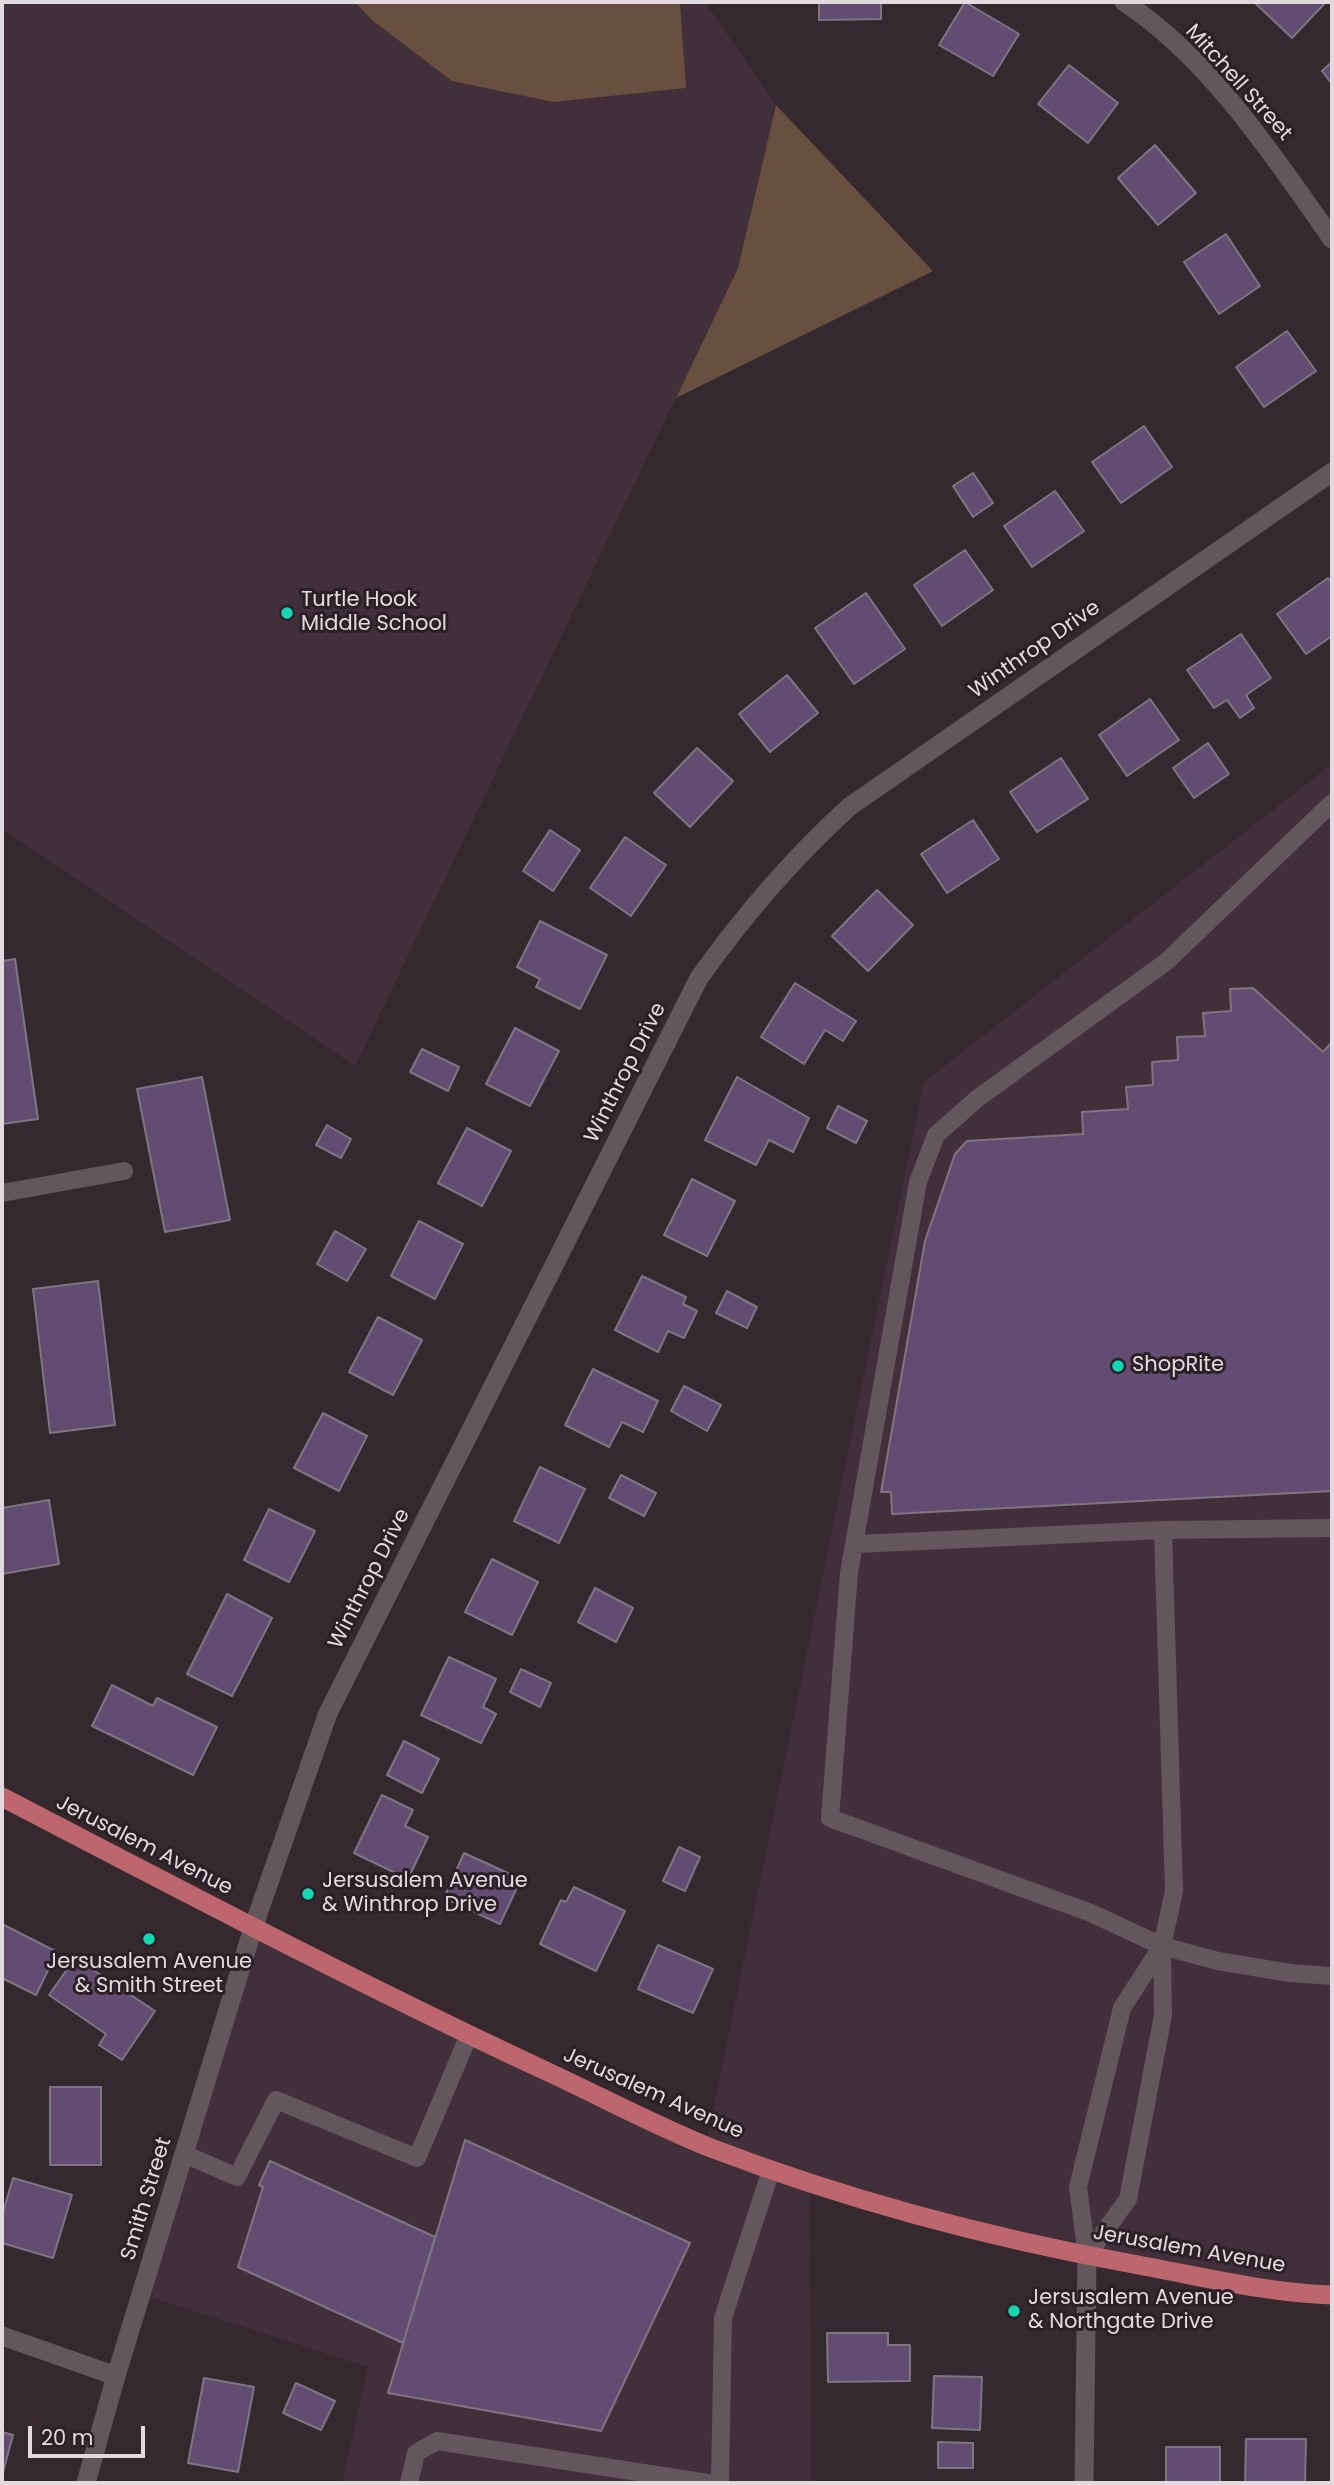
<!DOCTYPE html>
<style>
body{margin:0}
#map{position:relative;width:1334px;height:2485px;overflow:hidden;background:#35292f;font-family:Poppins,sans-serif}
canvas{display:block}
.frame{position:absolute;inset:0;border:4px solid #e2dade;pointer-events:none}
.scale{position:absolute;left:28px;top:2426px;width:117px;height:32px;box-sizing:border-box;border:4px solid #e2dade;border-top:0;padding-left:9px;font-size:21px;line-height:24px;white-space:nowrap;color:#e2dade;-webkit-text-stroke:5px #2b2026;paint-order:stroke}
</style>
<div id="map">
<canvas width="1334" height="2485"></canvas>
<div class="frame"></div>
<div class="scale">20 m</div>
</div>
<script>
const ctx = document.querySelector('canvas').getContext('2d');
ctx.lineJoin = 'round';
function paint(path, color) { ctx.fillStyle = color; ctx.fill(path, 'evenodd'); }
function stroke(path, color, width, dash) { ctx.strokeStyle = color; ctx.lineWidth = width; ctx.lineCap = dash ? 'butt' : 'round'; ctx.setLineDash(dash || []); ctx.stroke(path); }
function label(font, color, halo, rows, align = 'center') {
  ctx.font = font + ' Poppins,sans-serif'; ctx.lineWidth = 6; ctx.setLineDash([]); ctx.textBaseline = 'middle'; ctx.strokeStyle = halo; ctx.fillStyle = color; for (const [text, x, y, turn = 0] of rows) {
    ctx.save(); ctx.translate(x, y); ctx.rotate((+turn || 0) * Math.PI / 180); ctx.textAlign = isNaN(turn) ? turn : align; if (halo) ctx.strokeText(text, 0, 0); ctx.fillText(text, 0, 0); ctx.restore();
  }
}
const built = new Path2D(`
 M2,2H705L776,105L738,268L355,1066L2,829Z
 M1332,764V2295L1265,2288L809,2182L811,2483H342L368,2367L141,2294L253,1928L706,2145L924,1082Z`);
const green = new Path2D(`
 M355,2H680L686,88L553,102L452,81L372,20Z
 M776,105L933,271L676,398L738,268Z`);
const building = new Path2D(`
 M819,2H881V19L819,20Z
 M965,2L1019,34L993,76L939,45Z
 M1254,2H1326L1292,38Z
 M1332,62V84L1322,71Z
 M1069,65L1118,103L1088,143L1038,104Z
 M1155,145L1196,193L1158,225L1118,178Z
 M1226,234L1260,286L1219,314L1184,262Z
 M1287,331L1316,371L1264,407L1236,367Z
 M1144,426L1172,467L1121,503L1092,462Z
 M973,473L993,503L973,517L953,486Z
 M1055,491L1084,531L1032,567L1004,526Z
 M965,550L993,590L942,626L914,585Z
 M1328,578L1332,584V636L1306,654L1277,614Z
 M866,593L905,649L854,684L815,628Z
 M1241,634L1271,678L1246,695L1254,708L1240,718L1227,700L1214,708L1187,670Z
 M787,675L818,713L770,752L739,714Z
 M1150,699L1179,740L1127,776L1099,735Z
 M1208,743L1229,774L1194,798L1173,768Z
 M697,748L733,781L690,827L654,793Z
 M1061,758L1088,799L1037,832L1010,792Z
 M973,820L999,859L947,893L921,854Z
 M550,830L580,850L553,891L523,871Z
 M625,837L666,865L631,916L590,888Z
 M877,890L913,925L868,971L832,936Z
 M540,921L607,955L580,1009L536,987L540,979L517,967Z
 M15,959L38,1119L2,1124V961Z
 M795,983L856,1021L843,1041L825,1030L804,1064L761,1037Z
 M1253,988L1323,1052L1332,1042V1491L892,1514L891,1492H881L925,1241L955,1154L967,1141L1083,1134L1082,1112L1128,1109L1126,1087L1153,1085L1152,1062L1178,1060L1177,1037L1205,1036L1203,1013L1231,1011L1230,989Z
 M515,1028L559,1051L530,1106L486,1084Z
 M422,1049L459,1067L448,1091L410,1072Z
 M202,1077L230,1220L165,1232L137,1089Z
 M737,1077L809,1118L793,1152L769,1140L756,1165L705,1140Z
 M838,1106L867,1121L856,1143L827,1128Z
 M327,1125L351,1139L341,1158L316,1145Z
 M467,1128L511,1151L482,1206L438,1183Z
 M692,1179L735,1201L707,1256L664,1235Z
 M419,1221L463,1244L435,1299L391,1276Z
 M335,1231L366,1249L347,1281L317,1264Z
 M642,1276L686,1297L683,1304L697,1311L684,1338L668,1331L658,1352L615,1330Z
 M98,1281L115,1425L50,1433L33,1289Z
 M727,1291L757,1307L747,1328L716,1313Z
 M378,1317L422,1340L393,1395L349,1372Z
 M593,1369L658,1401L643,1432L622,1422L609,1447L565,1425Z
 M684,1386L721,1405L707,1431L671,1411Z
 M323,1413L367,1436L339,1491L294,1468Z
 M540,1467L585,1489L559,1543L514,1521Z
 M621,1475L656,1493L644,1516L609,1498Z
 M49,1500L59,1564L2,1574V1508Z
 M269,1509L315,1531L289,1582L244,1560Z
 M492,1559L538,1582L512,1635L465,1612Z
 M595,1588L633,1608L616,1642L578,1622Z
 M227,1594L272,1618L232,1696L187,1674Z
 M449,1657L496,1679L483,1707L496,1714L481,1743L421,1715Z
 M521,1669L551,1683L540,1707L510,1692Z
 M112,1685L153,1706L157,1698L217,1727L193,1775L92,1726Z
 M404,1741L439,1759L422,1793L387,1775Z
 M382,1795L413,1810L405,1826L428,1837L408,1879L354,1853Z
 M679,1847L700,1857L685,1891L663,1881Z
 M464,1853L521,1879L500,1924L444,1898Z
 M574,1887L625,1911L596,1971L540,1944L561,1900L566,1902Z
 M2,1924L57,1952L36,1995L2,1978Z
 M658,1945L713,1969L693,2013L638,1989Z
 M75,1958L155,2011L122,2060L99,2045L106,2034L49,1995Z
 M50,2087H101V2165H50Z
 M465,2140L690,2243L601,2431L388,2393Z
 M270,2161L435,2237L403,2343L238,2267L263,2187L259,2185Z
 M13,2178L72,2195L53,2258L2,2243V2216Z
 M827,2333H888V2345H910V2381L828,2382Z
 M934,2376L982,2377L980,2430L932,2428Z
 M204,2378L254,2387L238,2472L188,2463Z
 M296,2383L335,2401L321,2430L283,2413Z
 M2,2432L13,2435L2,2476Z
 M1246,2439H1306L1305,2483H1245Z
 M938,2442L973,2443V2468H938Z
 M1166,2447H1220V2483H1166Z`);
const service = new Path2D(`
 M1332,803L1166,962L978,1098L936,1135L918,1182L849,1573L830,1818L1091,1913L1162,1946L1218,1961L1290,1973L1332,1976
 M2,1193L124,1171
 M857,1544L1163,1530L1332,1528
 M184,2154L237,2177L276,2100L417,2158L469,2035
 M1087,2256L1128,2199L1163,2015L1162,1946L1174,1891L1163,1530
 M1087,2256L1078,2187L1122,2008L1162,1946
 M409,2483L416,2453L437,2441L708,2483
 M720,2483L723,2318L771,2170`);
const minor = new Path2D(`
 M1124,2C1208,56 1275,158 1332,239
 M2,2336L116,2376
 M86,2483L116,2376L253,1928L328,1713L699,978C744,915 792,859 849,807L1332,472
 M1084,2483L1087,2256`);
const primary = new Path2D(`
 M2,1797C183,1891 363,1986 548,2072C602,2097 656,2126 711,2148C847,2200 990,2238 1133,2264C1199,2276 1266,2293 1332,2295`);
const markers = [
 [287,613,7,"#16d5b3"],
 [1118,1366,7,"#16d5b3"],
 [308,1894,7,"#16d5b3"],
 [149,1939,7,"#16d5b3"],
 [1014,2311,7,"#16d5b3"]
];
const streetNames = [
 ["Mitchell Street",1238,83,48],
 ["Winthrop Drive",1035,650,-35],
 ["Winthrop Drive",626,1073,-63],
 ["Winthrop Drive",370,1579,-63],
 ["Jerusalem Avenue",144,1846,27],
 ["Jerusalem Avenue",653,2094,24],
 ["Smith Street",147,2199,-73],
 ["Jerusalem Avenue",1189,2250,10]
];
const poiNames = [
 ["Turtle Hook",301,601],
 ["Middle School",301,625],
 ["ShopRite",1132,1366],
 ["Jersusalem Avenue",322,1882],
 ["& Winthrop Drive",322,1906],
 ["Jersusalem Avenue",149,1963,"center"],
 ["& Smith Street",149,1987,"center"],
 ["Jersusalem Avenue",1028,2299],
 ["& Northgate Drive",1028,2323]
];
paint(built, '#412f39');
paint(green, '#684f3f');
paint(building, '#624c71');
stroke(building, '#7d7682', 2);
stroke(service, '#63565d', 18);
stroke(minor, '#63565d', 19);
stroke(primary, '#bd666d', 19);
for (const [x, y, r, color] of markers) { const dot = new Path2D(); dot.arc(x, y, r, 0, 2 * Math.PI); ctx.fillStyle = color; ctx.fill(dot); stroke(dot, '#2b2026', 2.5); }
label('21px', '#e2dade', '#2b2026', streetNames);
label('21px', '#e2dade', '#2b2026', poiNames, 'left');
</script>
